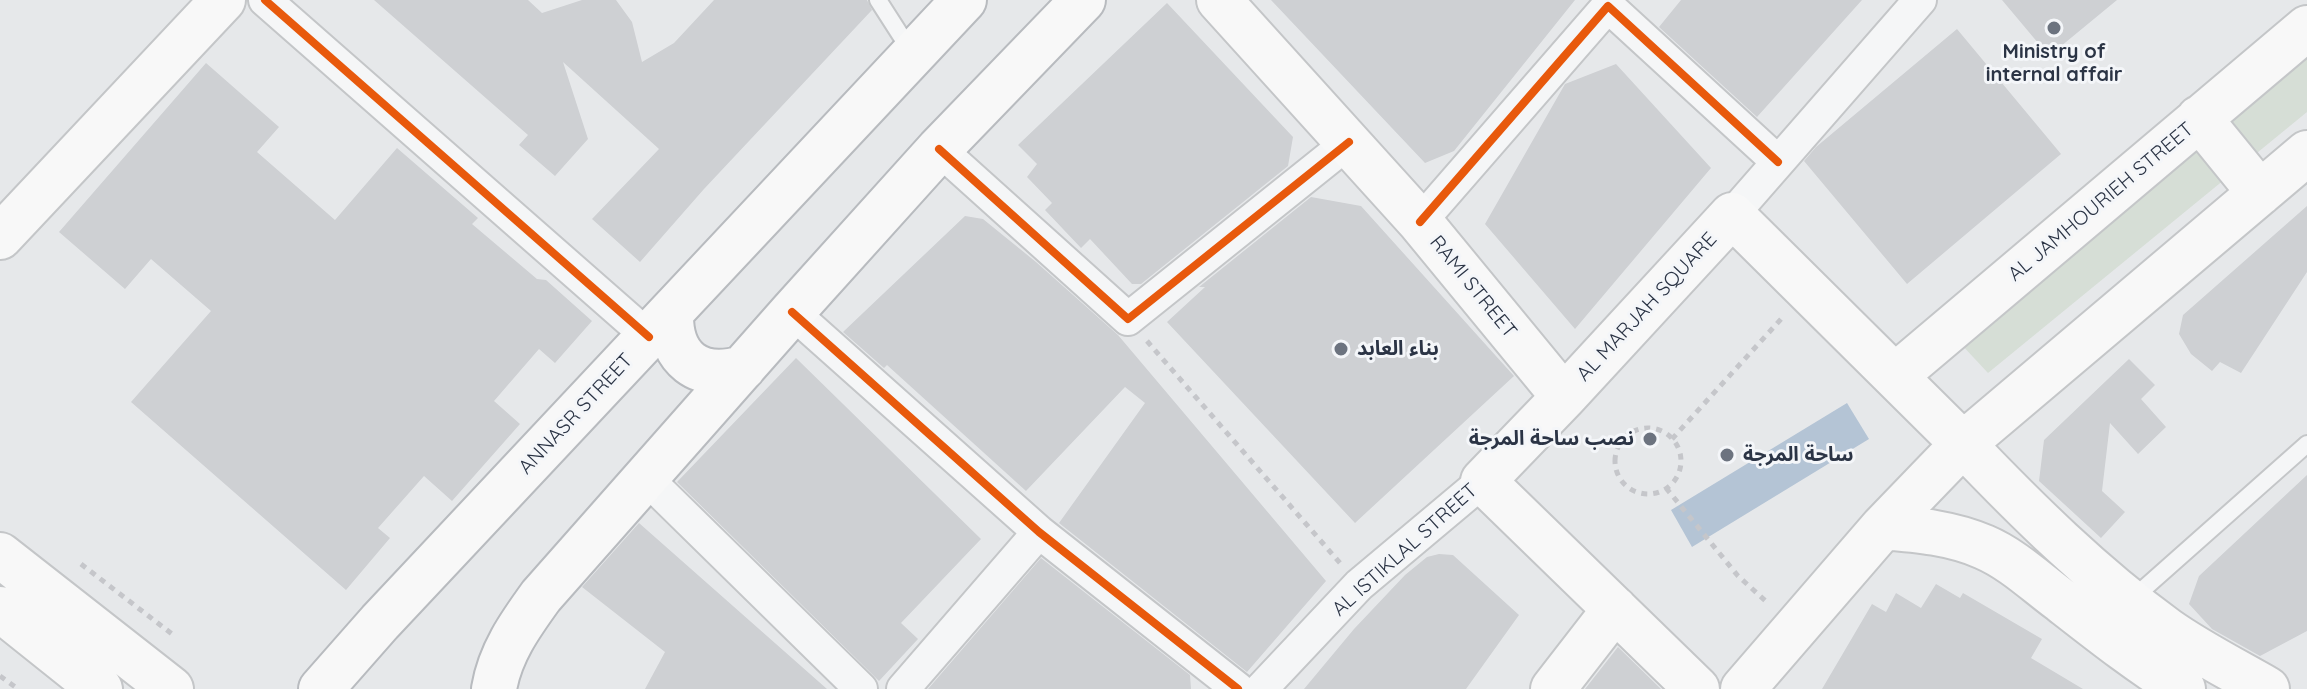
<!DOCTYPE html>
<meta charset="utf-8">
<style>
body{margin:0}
canvas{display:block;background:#e6e8ea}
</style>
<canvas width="2307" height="689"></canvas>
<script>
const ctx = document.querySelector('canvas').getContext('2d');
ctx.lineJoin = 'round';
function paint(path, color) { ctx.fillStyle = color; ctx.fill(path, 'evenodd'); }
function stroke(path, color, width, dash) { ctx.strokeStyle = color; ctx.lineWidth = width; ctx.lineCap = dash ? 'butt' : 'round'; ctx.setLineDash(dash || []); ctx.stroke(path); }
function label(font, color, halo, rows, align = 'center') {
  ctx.font = font + ' Quicksand,"Noto Sans Arabic",sans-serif'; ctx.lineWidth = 6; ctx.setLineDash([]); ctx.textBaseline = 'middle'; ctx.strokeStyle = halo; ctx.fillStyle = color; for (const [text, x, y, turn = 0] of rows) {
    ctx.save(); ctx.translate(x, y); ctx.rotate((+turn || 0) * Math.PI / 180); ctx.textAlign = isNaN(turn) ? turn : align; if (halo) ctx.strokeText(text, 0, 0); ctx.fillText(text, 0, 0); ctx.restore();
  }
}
const green = new Path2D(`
 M2307,54V112L1988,373L1960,343Z`);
const water = new Path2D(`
 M1847,403L1869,439L1692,547L1671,510Z`);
const building = new Path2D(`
 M374,0H528L542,13L582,0H616L632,22L642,62L674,43L714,0H867L872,10L704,189L640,262L592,219L659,149L563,62L588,139L555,176L519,145L528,135Z
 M1271,0H1575L1454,151L1425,163Z
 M1681,0H1862L1757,117L1659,27Z
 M2002,0H2117L2049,56Z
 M1167,3L1293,137L1288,166L1141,284H1132L1090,239L1081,248L1045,210L1052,203L1027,177L1037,164L1018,145Z
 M1957,29L2061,154L1907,284L1804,161L1816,147Z
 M206,63L279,127L257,152L335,220L397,148L478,218L472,224L537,279L546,280L592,321L555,363L539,349L494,401L520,424L452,501L424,476L378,528L390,538L346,590L131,402L211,311L151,259L125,289L59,232Z
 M1616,64L1711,168L1575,329L1485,224L1565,84Z
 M1311,197L1361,206L1514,376L1355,523L1167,322L1205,287H1199Z
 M2307,206V272L2241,373L2220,362L2212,371L2191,354L2179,334L2183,315Z
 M965,216L983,219L1036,262L1118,335L1326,581L1247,672L1059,523L1145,403L1125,387L1026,491L887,365L884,368L843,332Z
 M796,358L981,539L901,623L918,639L879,681L677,482Z
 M2129,359L2155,385L2141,399L2166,427L2138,454L2110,423L2102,491L2125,512L2101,538L2039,481L2044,440Z
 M2307,475V631L2260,656L2212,629L2189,604L2199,576Z
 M639,523L827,689H645L665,652L582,587Z
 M1439,554L1453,555L1519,615L1466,689H1304L1354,629L1405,575L1427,557Z
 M1041,558L1190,675L1191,689H928Z
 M1936,584L1960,598L1963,593L2042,639L2031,658L2083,689H1822L1872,604L1886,612L1896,593L1921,608Z
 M1618,647L1661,689H1585Z`);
const path = new Path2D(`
 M1147,341L1340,563
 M1615 461a33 33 0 1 1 66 0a33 33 0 1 1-66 0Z
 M1672,439L1782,318
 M1666,488L1738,576L1769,604
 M81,564L172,634
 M0,676L18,689`);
const service = new Path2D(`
 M878,0L912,53
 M2131,600L2307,444`);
const minor = new Path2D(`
 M265,0L649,337
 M939,149L1128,319L1349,142
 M1732,215L1920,0
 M1420,222L1608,6L1778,162
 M792,312L1039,532L1238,689
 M646,478L861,689
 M903,689L1039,532
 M1261,689L1359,585L1483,481`);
const secondary = new Path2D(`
 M1219,0L1420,222L1564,397
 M2199,118L2260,193
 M0,237L223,0
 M1895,376L2307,28
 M1883,527C1918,530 1952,533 1984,547C2012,559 2035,581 2059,599C2100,631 2139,662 2183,689
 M0,555L171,689
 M0,609L100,689
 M1553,689L1615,609
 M1697,689L1483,481L1564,397L1732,215L1963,444L1883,527L1743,689
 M2267,689C2234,670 2198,652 2167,630C2092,575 2027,511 1963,444L2307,153`);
const trunk = new Path2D(`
 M671,313C670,359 698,381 743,368
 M321,689L380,622L964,0
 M494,689C500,653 520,625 541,596L792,312L939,149L1083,0`);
const cycleway = new Path2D(`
 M265,0L649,337
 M939,149L1128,319L1349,142
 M1420,222L1608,6L1778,162
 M792,312L1039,532L1238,689`);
const markers = [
 [2054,28,8,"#6c737f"],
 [1341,349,8,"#6c737f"],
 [1650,439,8,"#6c737f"],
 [1727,455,8,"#6c737f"]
];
const poiNames = [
 ["Ministry of",2054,52,"center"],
 ["internal affair",2054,75,"center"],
 ["بناء العابد",1357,349],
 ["نصب ساحة المرجة",1634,439,"right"],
 ["ساحة المرجة",1743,455]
];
const streetNames = [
 ["AL JAMHOURIEH STREET",2101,202,-40],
 ["RAMI STREET",1473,287,51],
 ["AL MARJAH SQUARE",1647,307,-47],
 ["ANNASR STREET",576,414,-47],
 ["AL ISTIKLAL STREET",1405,550,-42]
];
paint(green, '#d6ded6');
paint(water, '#b4c4d5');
paint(building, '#ced0d3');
stroke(service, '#c4c6c8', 20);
stroke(minor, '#c4c6c8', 36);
stroke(secondary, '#c4c6c8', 48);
stroke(trunk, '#b8bbbf', 48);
stroke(path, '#c5c6ca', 5, [6, 6]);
stroke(service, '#f5f6f7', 16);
stroke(minor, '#f5f6f7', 32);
stroke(secondary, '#f8f8f8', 44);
stroke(trunk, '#f8f8f8', 44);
stroke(cycleway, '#e8590c', 8);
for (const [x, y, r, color] of markers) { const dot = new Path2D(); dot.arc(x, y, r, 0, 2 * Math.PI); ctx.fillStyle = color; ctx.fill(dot); stroke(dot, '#f4f6f9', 3); }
label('bold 20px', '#2b3445', '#f4f6f9', poiNames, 'left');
label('20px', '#2b3445', '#f4f6f9', streetNames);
</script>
